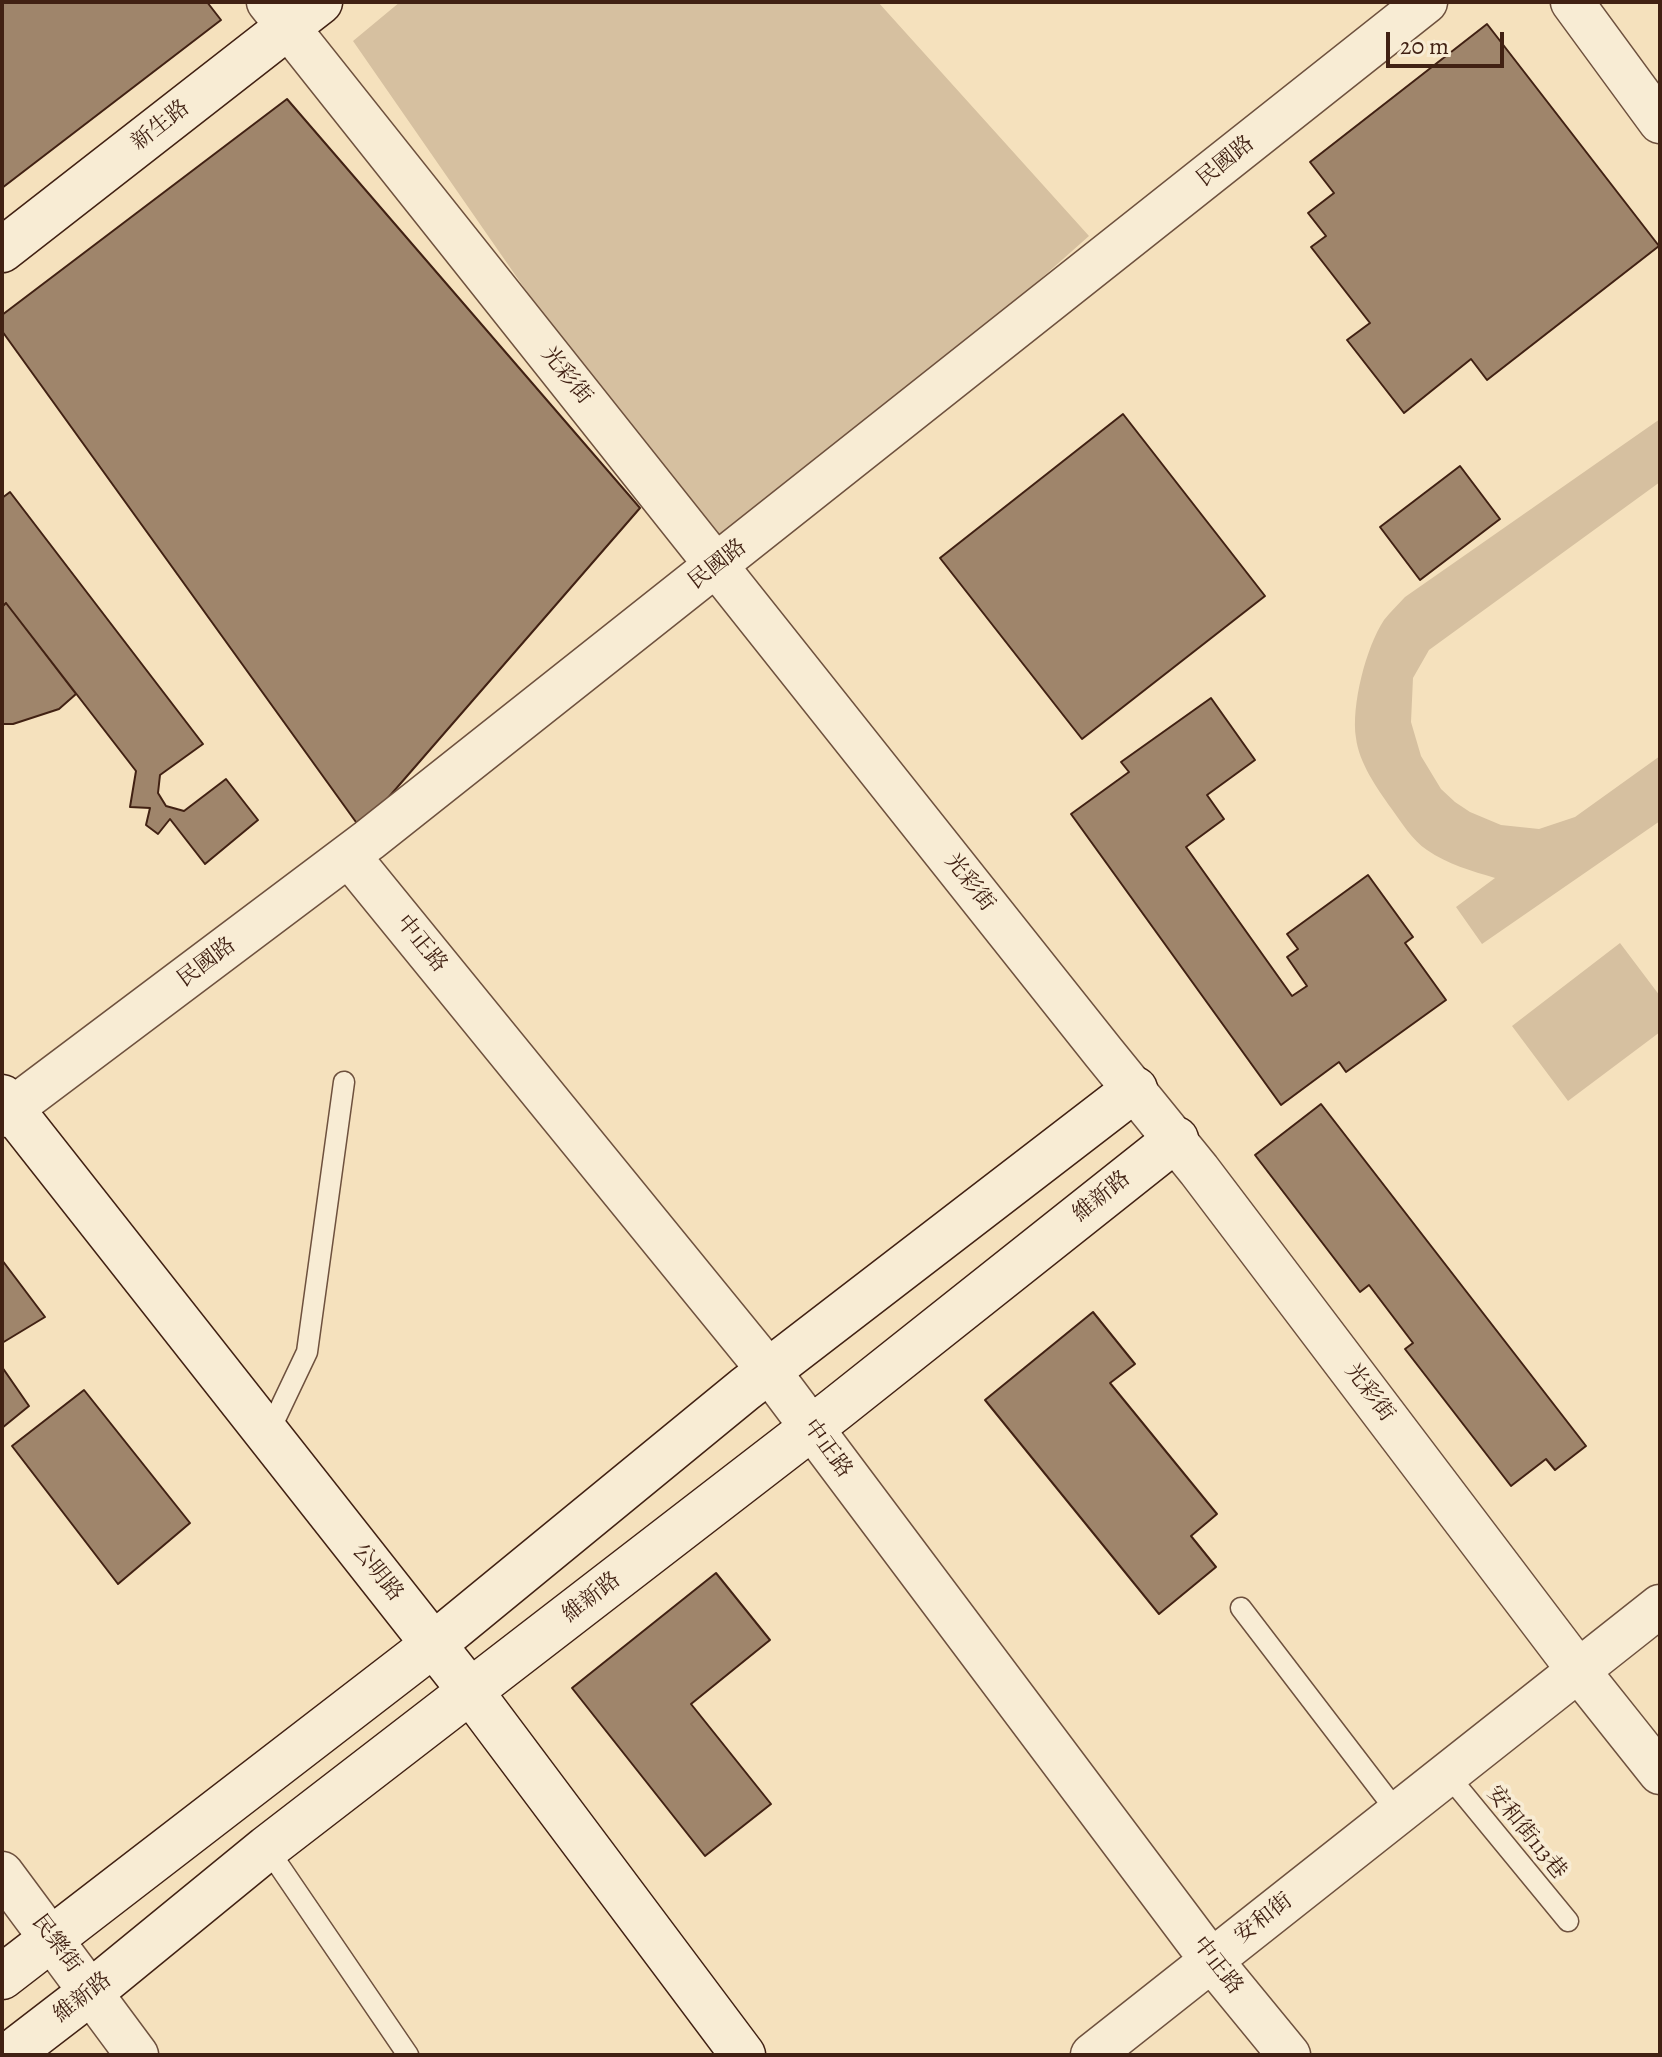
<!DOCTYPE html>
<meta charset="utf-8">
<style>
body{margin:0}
#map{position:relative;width:1662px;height:2057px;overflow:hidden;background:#f5e1bd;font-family:Alegreya,serif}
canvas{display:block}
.frame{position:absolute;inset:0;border:4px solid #412113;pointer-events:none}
.scale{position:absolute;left:1386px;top:32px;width:118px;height:36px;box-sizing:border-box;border:4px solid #412113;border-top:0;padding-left:10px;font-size:24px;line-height:28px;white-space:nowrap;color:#412113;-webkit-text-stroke:6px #f8ecd4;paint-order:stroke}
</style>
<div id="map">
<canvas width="1662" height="2057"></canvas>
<div class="frame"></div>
<div class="scale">20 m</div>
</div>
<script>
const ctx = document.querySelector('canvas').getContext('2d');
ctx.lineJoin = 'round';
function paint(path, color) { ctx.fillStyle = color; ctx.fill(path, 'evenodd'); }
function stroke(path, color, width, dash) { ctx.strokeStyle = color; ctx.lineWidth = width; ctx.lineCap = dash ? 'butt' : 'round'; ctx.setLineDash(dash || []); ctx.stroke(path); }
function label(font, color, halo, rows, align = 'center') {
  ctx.font = font + ' Alegreya,"Noto Serif TC",serif'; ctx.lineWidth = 8; ctx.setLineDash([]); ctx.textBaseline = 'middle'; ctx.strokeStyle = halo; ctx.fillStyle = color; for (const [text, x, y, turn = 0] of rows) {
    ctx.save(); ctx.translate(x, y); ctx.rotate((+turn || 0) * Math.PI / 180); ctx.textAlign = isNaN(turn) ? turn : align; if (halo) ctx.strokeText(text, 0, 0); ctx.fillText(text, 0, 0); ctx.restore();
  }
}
const green = new Path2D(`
 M400,2H878L1089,236L717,566L353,41Z
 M1660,419V482L1429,650L1413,678L1411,722L1421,756L1441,789L1455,802L1470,812L1501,825L1539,829L1575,817L1660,756V821L1482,944L1456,907L1495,878C1472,871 1447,864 1427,850C1412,840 1402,823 1391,808C1377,788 1359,763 1356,738C1351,706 1366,647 1384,620C1390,612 1398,605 1405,597Z
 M1620,943L1660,996V1032L1568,1101L1512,1026Z`);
const building = new Path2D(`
 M2,2H207L221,20L2,188Z
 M1487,24L1659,246L1487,380L1471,359L1404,413L1347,340L1370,323L1311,247L1326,236L1308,213L1334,193L1310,162Z
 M287,99L640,508L361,829L2,331V315Z
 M1123,414L1265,596L1082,739L940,558Z
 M1460,466L1500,519L1420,580L1380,527Z
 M10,492L203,744L160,775L158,793L166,806L184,811L226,779L258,820L205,864L170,819L158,834L146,825L150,808L130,807L136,771L6,603L2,607V498Z
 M6,603L76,694L59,709L13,724H2V607Z
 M1211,698L1255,760L1207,795L1224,819L1186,847L1292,996L1307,986L1287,957L1298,949L1287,934L1368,875L1413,937L1405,943L1446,1000L1346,1072L1339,1062L1281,1105L1071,814L1129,772L1121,762Z
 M1321,1104L1586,1446L1555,1470L1546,1459L1511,1486L1405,1349L1413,1343L1369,1285L1360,1292L1255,1155Z
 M2,1260L45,1317L2,1343Z
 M1093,1312L1135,1364L1110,1383L1217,1514L1191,1536L1216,1567L1159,1614L985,1400Z
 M2,1367L29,1406L2,1428Z
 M84,1390L190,1523L118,1584L12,1446Z
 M716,1573L770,1640L691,1704L771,1804L705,1856L572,1688Z`);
const lane = new Path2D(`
 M267,1436L307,1352L344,1082
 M1241,1608L1398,1813
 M1447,1774L1568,1921
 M267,1848L408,2055`);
const street = new Path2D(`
 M268,2L1104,1053L1199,1170L1578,1670L1660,1773
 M1572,2L1660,122
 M349,856L769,1371L1211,1960L1289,2055
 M2,1116L369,840L1426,2
 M2,1873L137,2055
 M1092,2055L1660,1606`);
const secondary = new Path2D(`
 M2,250L320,2
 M2,1097L471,1692L743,2055
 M2,1977L434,1644L745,1389L1135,1089
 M9,2055L91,1992L267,1848L836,1409L1176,1139`);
const streetNames = [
 ["新生路",161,126,-38],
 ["民國路",1226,162,-39],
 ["光彩街",566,376,51],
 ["民國路",718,565,-38],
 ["光彩街",969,883,52],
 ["中正路",421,944,51],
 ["民國路",207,963,-37],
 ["維新路",1102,1197,-39],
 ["光彩街",1369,1393,53],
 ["中正路",827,1449,54],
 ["公明路",377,1573,51],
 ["維新路",592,1598,-38],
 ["安和街113巷",1526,1833,51],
 ["安和街",1264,1919,-38],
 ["民樂街",56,1944,53],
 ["中正路",1217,1966,52],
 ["維新路",83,1998,-38]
];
paint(green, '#d6c0a0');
paint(building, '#9f856b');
stroke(building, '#412113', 2);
stroke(lane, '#6e513e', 23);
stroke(street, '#6e513e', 45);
stroke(secondary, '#412113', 47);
stroke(lane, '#f8ecd4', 20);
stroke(street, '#f8ecd4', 42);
stroke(secondary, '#f8ecd4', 44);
label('22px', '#412113', '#f8ecd4', streetNames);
</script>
